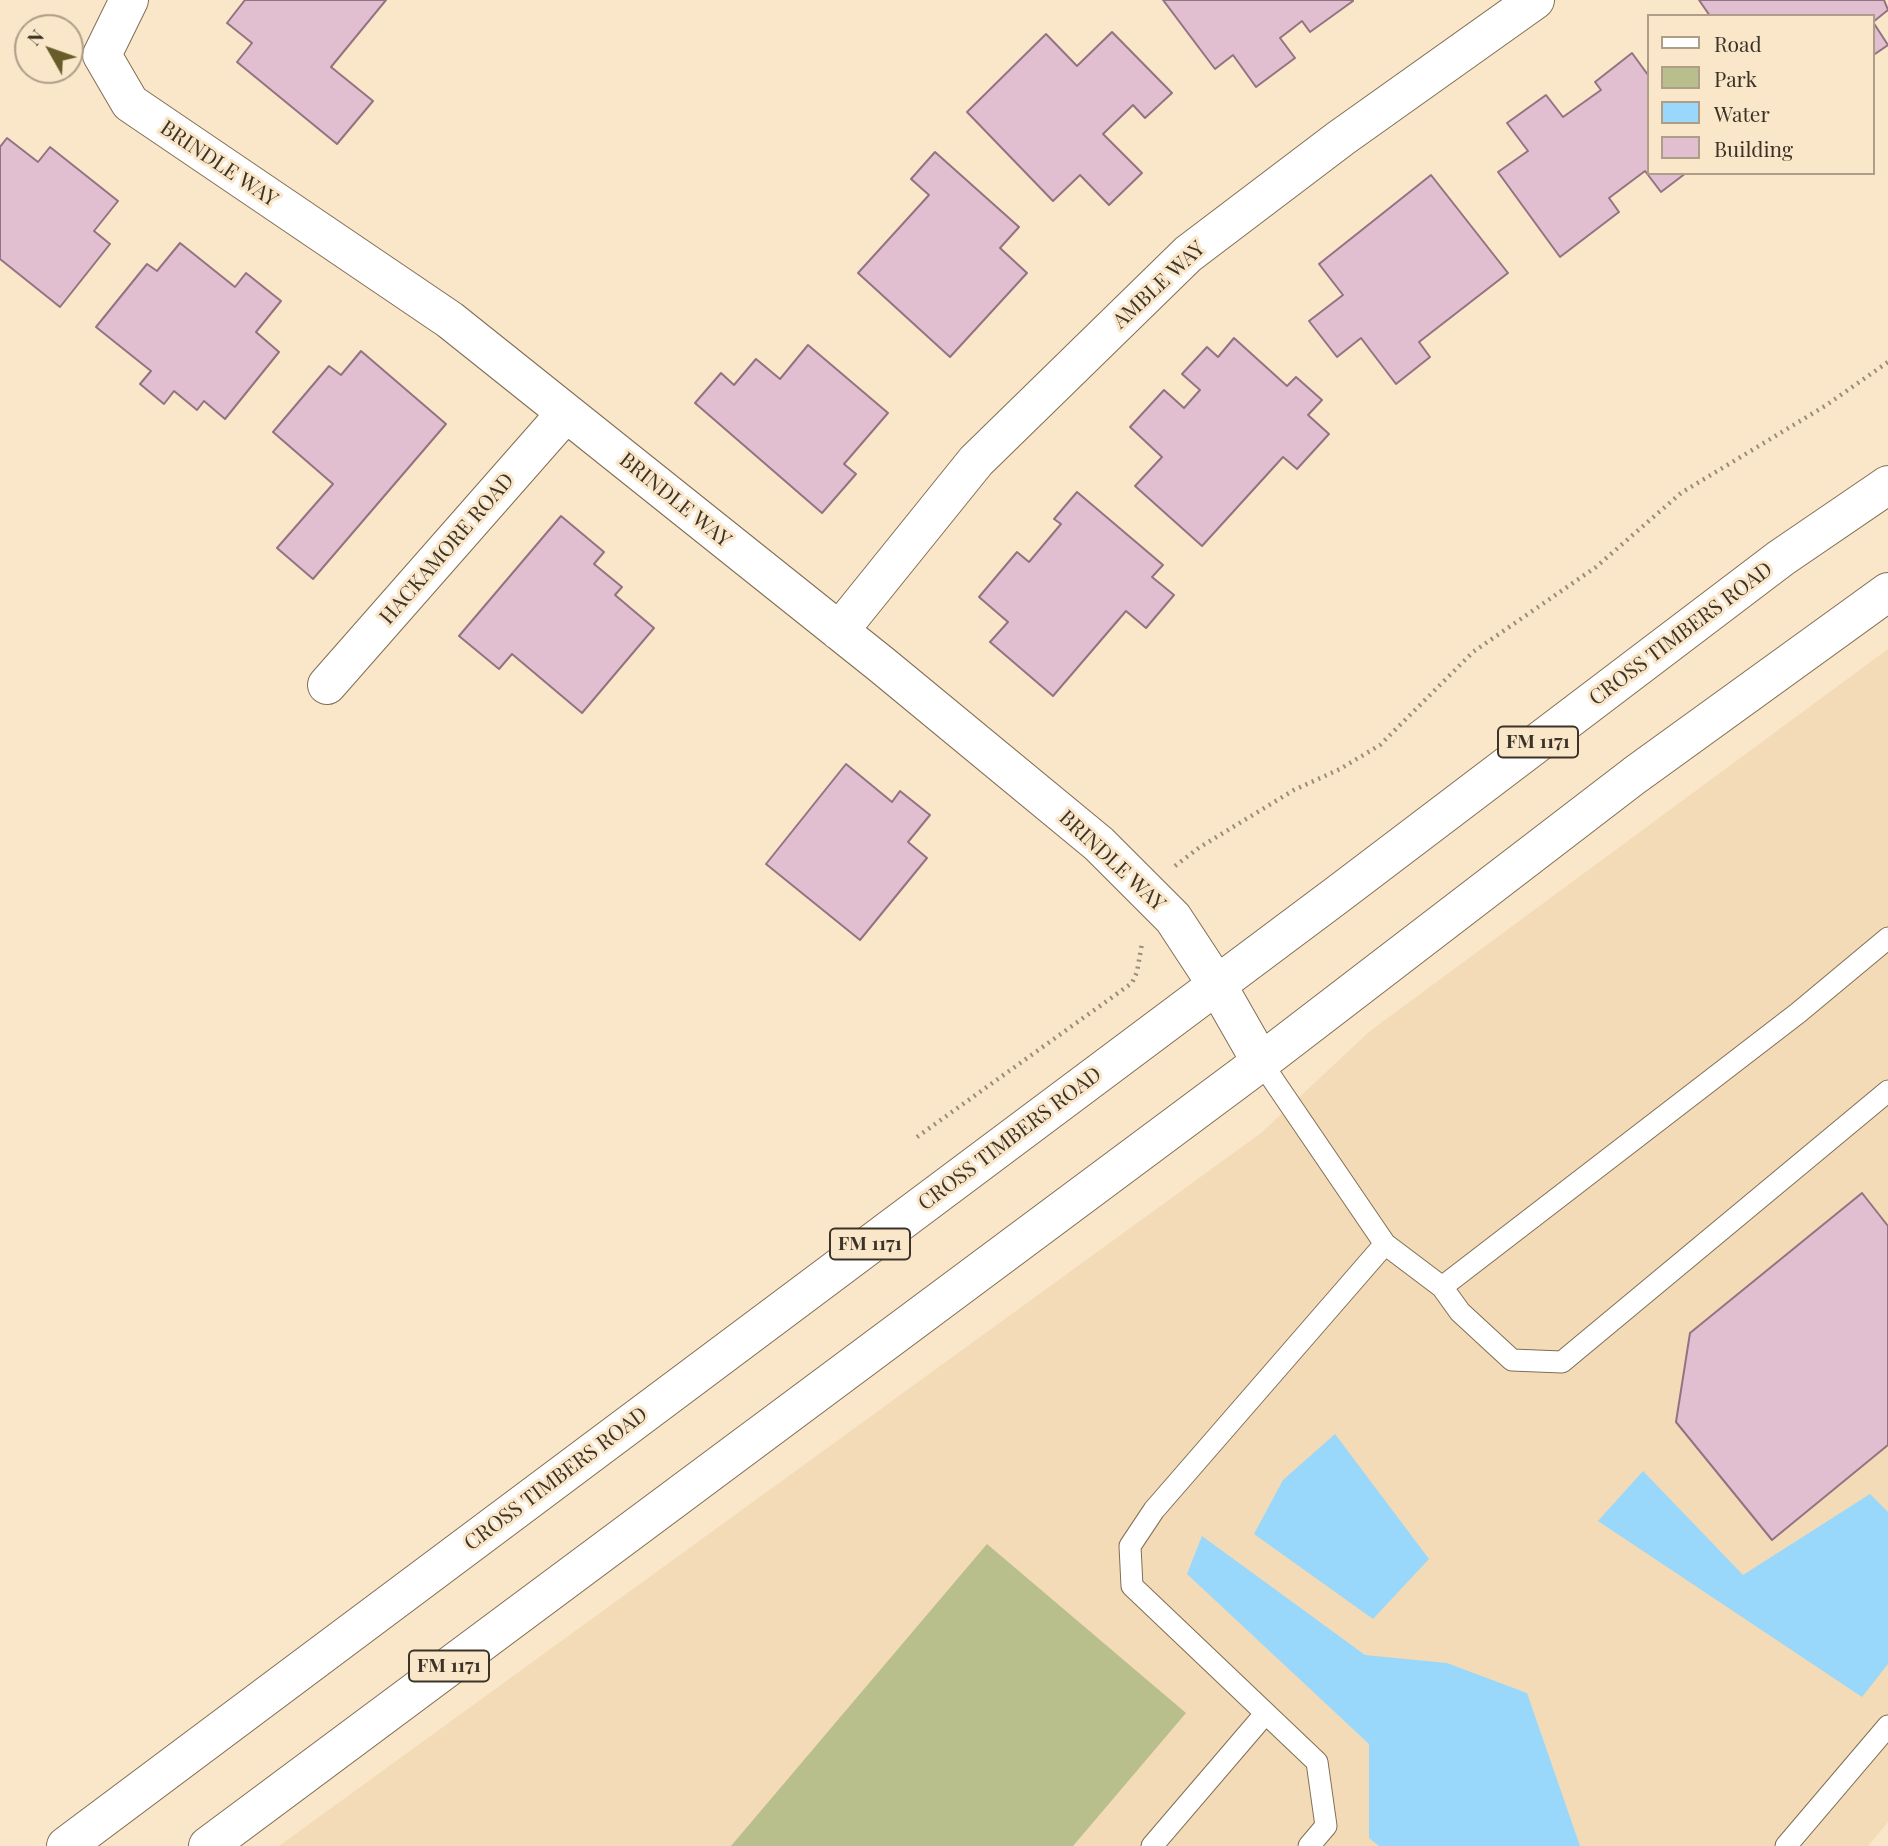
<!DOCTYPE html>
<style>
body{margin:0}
#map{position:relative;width:1888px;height:1846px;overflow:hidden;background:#fae6c9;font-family:"Playfair Display",serif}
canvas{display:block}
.legend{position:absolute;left:1647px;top:14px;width:228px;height:161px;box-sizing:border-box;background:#fae6c9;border:2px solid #ae9e88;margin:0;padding:9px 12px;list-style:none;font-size:21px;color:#3b3327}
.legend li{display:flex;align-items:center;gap:14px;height:35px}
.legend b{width:35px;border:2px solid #ae9e88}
.north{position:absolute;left:14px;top:14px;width:70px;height:70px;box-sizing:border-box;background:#fae6c9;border:2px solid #ae9e88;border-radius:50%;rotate:310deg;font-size:19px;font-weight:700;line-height:28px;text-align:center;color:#3b3327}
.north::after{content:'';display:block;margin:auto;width:24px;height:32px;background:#685d2a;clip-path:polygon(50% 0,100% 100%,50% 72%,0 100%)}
</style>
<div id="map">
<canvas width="1888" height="1846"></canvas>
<ul class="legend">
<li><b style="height:9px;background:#fff"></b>Road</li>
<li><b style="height:19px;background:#b9be8d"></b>Park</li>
<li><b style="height:19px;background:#99d8fb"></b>Water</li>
<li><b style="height:19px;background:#e2bfd0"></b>Building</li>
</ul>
<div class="north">N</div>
</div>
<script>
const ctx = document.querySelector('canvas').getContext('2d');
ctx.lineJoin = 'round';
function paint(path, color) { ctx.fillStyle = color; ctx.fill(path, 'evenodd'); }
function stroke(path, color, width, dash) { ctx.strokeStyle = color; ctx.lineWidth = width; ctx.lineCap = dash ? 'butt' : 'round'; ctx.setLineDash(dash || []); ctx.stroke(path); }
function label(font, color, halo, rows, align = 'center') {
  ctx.font = font + ' "Playfair Display",serif'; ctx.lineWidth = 6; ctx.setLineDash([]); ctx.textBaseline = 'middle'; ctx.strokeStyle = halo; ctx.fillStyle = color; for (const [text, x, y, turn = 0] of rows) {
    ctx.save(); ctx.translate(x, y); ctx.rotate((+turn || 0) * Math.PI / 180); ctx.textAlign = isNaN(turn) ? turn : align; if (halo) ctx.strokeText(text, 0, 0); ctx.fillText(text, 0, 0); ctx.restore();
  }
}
const built = new Path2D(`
 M1888,649V1822L1868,1846H279L1261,1133L1370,1031Z`);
const green = new Path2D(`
 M987,1544L1186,1713L1073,1846H731Z`);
const water = new Path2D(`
 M1335,1434L1429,1559L1373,1619L1254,1534L1283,1480Z
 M1643,1471L1743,1575L1870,1494L1888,1512V1664L1862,1697L1598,1521Z
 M1202,1536L1365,1655L1447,1663L1527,1693L1580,1846H1379L1369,1838V1744L1187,1574Z`);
const building = new Path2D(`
 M245,0H386L331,67L373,101L337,144L237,62L252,43L227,23Z
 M1163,0H1353V1L1310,32L1302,21L1280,38L1295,58L1256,87L1233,55L1215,69Z
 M1699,0H1884L1888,10L1873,22L1888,45L1872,56V16H1710Z
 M1112,32L1172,93L1145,118L1133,105L1103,134L1142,173L1109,205L1080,175L1053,201L967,112L1046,34L1077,66Z
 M1632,53L1648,75V173H1686L1661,192L1645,171L1609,198L1619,212L1560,257L1498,172L1528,151L1507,123L1546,95L1563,117L1601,90L1595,82Z
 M7,138L38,162L50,147L118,201L94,231L110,244L60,307L0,259V147Z
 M935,152L1019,227L1000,248L1027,273L950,357L858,273L929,195L911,179Z
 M1431,175L1508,273L1419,342L1430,357L1396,384L1361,338L1337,357L1309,321L1343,295L1319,264Z
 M180,243L235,287L246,273L281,301L256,332L279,352L225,419L204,401L197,410L174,391L164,404L140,384L151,371L96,327L147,264L157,271Z
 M1234,338L1287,386L1296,377L1322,400L1308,415L1329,434L1297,469L1283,457L1202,546L1135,486L1162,457L1130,427L1164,390L1184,408L1200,390L1182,374L1207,347L1218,357Z
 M808,345L888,413L844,464L856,474L822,513L695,403L721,373L734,385L756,359L780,379Z
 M361,351L446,424L313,579L277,548L333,484L273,432L329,366L341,375Z
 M1077,492L1163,565L1152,577L1174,595L1146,628L1126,611L1053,696L990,642L1008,622L979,597L1017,552L1029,562L1061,524L1054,519Z
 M561,516L604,552L594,564L622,587L615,595L654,628L582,713L512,654L499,669L459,636Z
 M846,764L892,802L900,791L930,815L908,842L927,858L860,940L766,864Z
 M1862,1193L1888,1226V1445L1772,1540L1676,1422L1690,1333Z`);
const path = new Path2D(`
 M1175,866L1200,847L1294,790L1340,769L1380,745L1473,652L1596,567L1681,493L1825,406L1888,362
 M917,1137L1132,983L1137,972L1142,943`);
const lane = new Path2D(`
 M1888,938L1798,1013L1442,1287L1460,1312L1512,1360L1562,1362L1888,1091
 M1261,1062L1385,1244L1154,1510L1130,1546L1132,1586L1317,1762L1326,1826L1309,1846
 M1385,1244L1442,1287
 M1152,1846L1265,1714
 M1786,1846L1888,1726`);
const street = new Path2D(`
 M129,0L102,55L130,103L450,320L882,665L1099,844L1173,918L1217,985
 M839,631L976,461L1188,254L1341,138L1535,0
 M327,685L566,413`);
const primary = new Path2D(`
 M1217,985L1261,1062
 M66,1846L1337,895L1781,558L1888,485
 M208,1846L1261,1062L1635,775L1888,592`);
const shields = [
 [1538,742,80],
 [870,1244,80],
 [449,1666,80]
];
const shieldNames = [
 ["FM 1171",1538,742],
 ["FM 1171",870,1244],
 ["FM 1171",449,1666]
];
const streetNames = [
 ["BRINDLE WAY",219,164,34],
 ["AMBLE WAY",1159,285,-43],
 ["BRINDLE WAY",675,500,39],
 ["HACKAMORE ROAD",447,549,-49],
 ["CROSS TIMBERS ROAD",1681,634,-37],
 ["BRINDLE WAY",1112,861,43],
 ["CROSS TIMBERS ROAD",1010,1139,-37],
 ["CROSS TIMBERS ROAD",556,1479,-37]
];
paint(built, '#f3dbb7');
paint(green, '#b9be8d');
paint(water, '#99d8fb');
paint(building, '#e2bfd0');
stroke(building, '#937382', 2);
stroke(lane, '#806e54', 23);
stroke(street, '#806e54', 40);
stroke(primary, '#806e54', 40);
stroke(path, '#9b8d78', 4.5, [2, 5]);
stroke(lane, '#fff', 21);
stroke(street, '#fff', 38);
stroke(primary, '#fff', 38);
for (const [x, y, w] of shields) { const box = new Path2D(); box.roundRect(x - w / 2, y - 15.5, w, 31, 5); ctx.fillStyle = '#fae6c9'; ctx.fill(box); stroke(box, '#3b3327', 2); }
label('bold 19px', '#3b3327', null, shieldNames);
label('21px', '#3b3327', '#fae6c9', streetNames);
</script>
